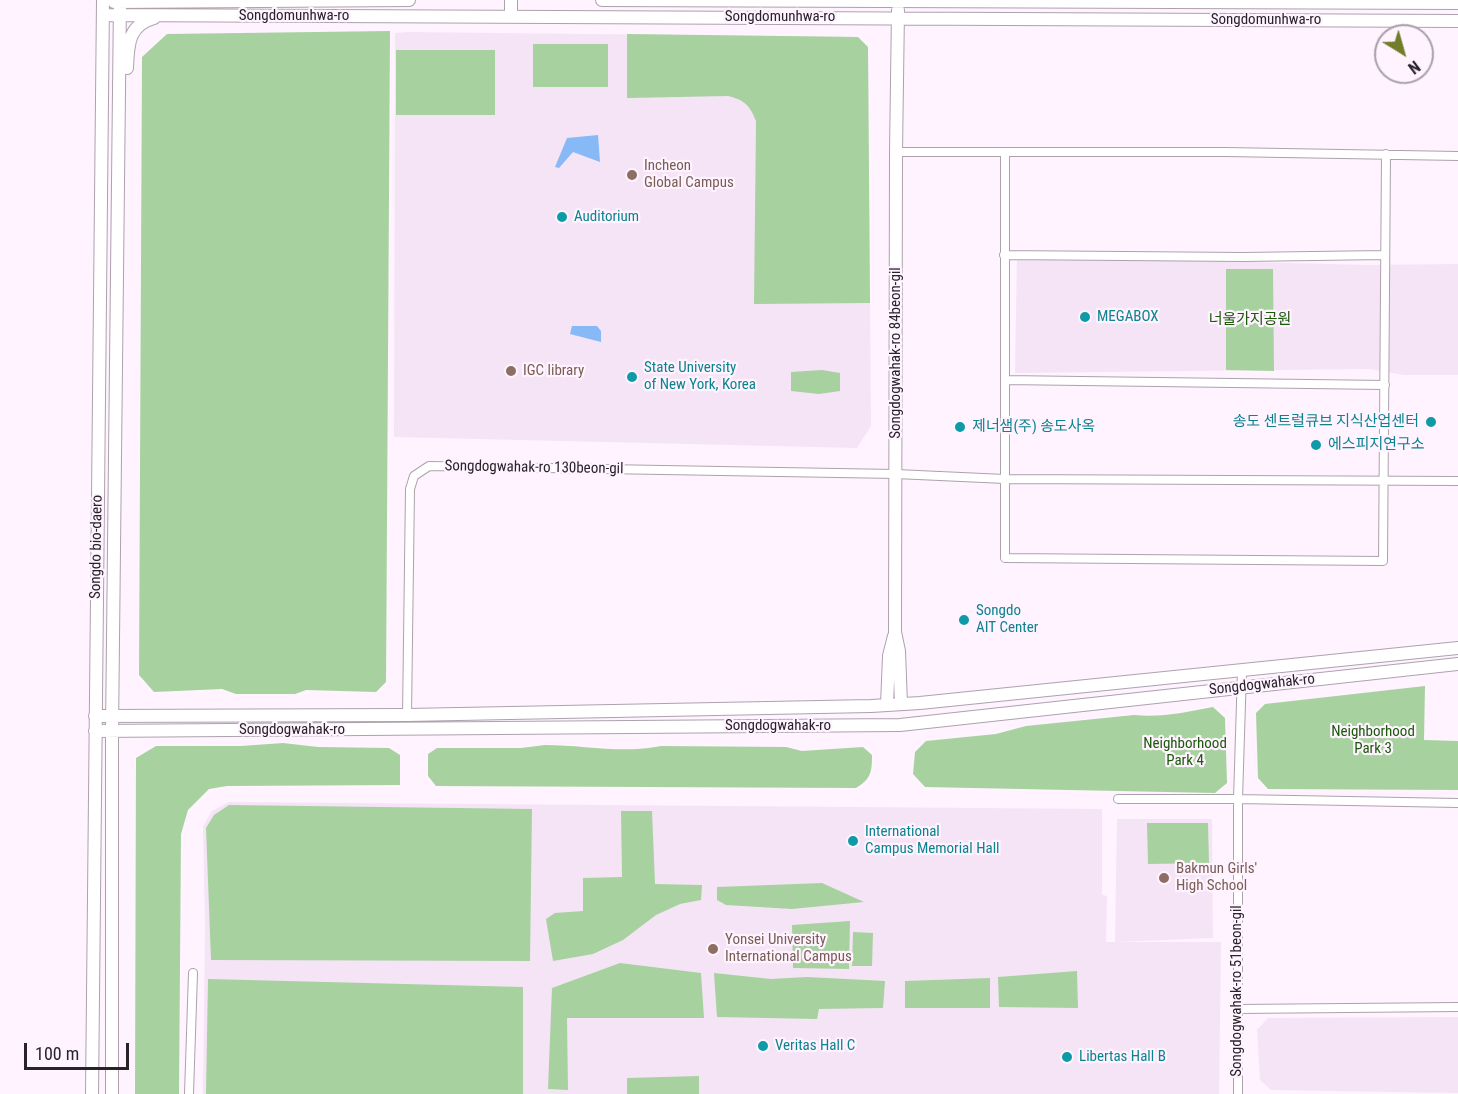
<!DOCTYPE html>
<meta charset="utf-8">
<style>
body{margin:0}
#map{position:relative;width:1458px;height:1094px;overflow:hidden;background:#fef3ff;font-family:"Roboto Condensed",sans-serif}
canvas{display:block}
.north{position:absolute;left:1374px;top:24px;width:60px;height:60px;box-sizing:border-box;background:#fef3ff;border:2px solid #a8a0a9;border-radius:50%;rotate:143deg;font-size:16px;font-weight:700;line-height:24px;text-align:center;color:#272328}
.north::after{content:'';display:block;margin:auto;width:21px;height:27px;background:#717d29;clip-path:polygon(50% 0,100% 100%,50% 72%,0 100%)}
.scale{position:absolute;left:24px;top:1043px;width:105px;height:27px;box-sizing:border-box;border:3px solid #272328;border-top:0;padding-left:8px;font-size:18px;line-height:21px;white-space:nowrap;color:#272328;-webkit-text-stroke:4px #fef3ff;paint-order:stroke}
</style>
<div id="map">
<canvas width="1458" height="1094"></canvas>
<div class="north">N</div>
<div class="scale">100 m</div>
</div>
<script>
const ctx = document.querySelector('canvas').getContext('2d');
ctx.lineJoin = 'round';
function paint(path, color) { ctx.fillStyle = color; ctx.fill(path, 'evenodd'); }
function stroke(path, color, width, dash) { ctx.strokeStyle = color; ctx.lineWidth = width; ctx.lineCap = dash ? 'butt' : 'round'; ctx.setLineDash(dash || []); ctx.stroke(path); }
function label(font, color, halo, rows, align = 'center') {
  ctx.font = font + ' "Roboto Condensed","Noto Sans KR",sans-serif'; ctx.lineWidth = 4.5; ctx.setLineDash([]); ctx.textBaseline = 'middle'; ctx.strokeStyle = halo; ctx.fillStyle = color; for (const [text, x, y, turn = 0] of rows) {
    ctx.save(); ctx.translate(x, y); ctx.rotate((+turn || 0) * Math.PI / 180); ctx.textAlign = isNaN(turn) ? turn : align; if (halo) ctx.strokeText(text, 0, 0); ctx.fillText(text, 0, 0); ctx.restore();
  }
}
const built = new Path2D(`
 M409,32L858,37L868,47L871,426L857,448L394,437L395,33Z
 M1017,256L1367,265L1458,264V375H1404L1369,369L1015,373Z
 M229,802L1102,809V895L1107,896L1106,942H1115L1117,819H1212L1213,938L1117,942H1221L1219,1094H203L205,927L203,826L212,811Z
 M1458,1017V1093L1271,1090L1260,1080L1257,1030L1268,1018Z`);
const green = new Path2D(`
 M390,31L386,682L376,692L306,690L295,694H236L222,689L154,692L139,675L142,57L167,34Z
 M627,34L858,37L868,47L870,303L754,304L756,121C750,105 744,100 728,96L627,98Z
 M533,44H608V87H533Z
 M396,50H495V115H396Z
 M1226,269H1273L1274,371L1226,370Z
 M822,370L840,373V391L819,394L791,391V372Z
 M1425,686L1424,740L1458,741V790L1268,789L1258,778L1256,713L1265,704Z
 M1213,707L1225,718L1227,783L1215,793L925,787L913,774L915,752L926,741L996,734L1026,726L1134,715C1161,718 1187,712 1213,707Z
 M283,743L318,747L389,748L400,755V785L227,786L209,789L188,810L181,834L179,1094H135L136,758L156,746H241Z
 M545,745C584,745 622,754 661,746L786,747L802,751L863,747L872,755C872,772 871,779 856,788L436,786L428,776V754L437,748H521Z
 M229,805L532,809L530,961L211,960L206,828L214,815Z
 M621,811H652L655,884L702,885L701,900L680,904L656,915L623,940L593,954L553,961L546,919L555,913L583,911V878L622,877Z
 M1147,823H1208L1209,863L1148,864Z
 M822,883L864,902L792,909L726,905L717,900V887Z
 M850,921L849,969L793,968L792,925Z
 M853,932L873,933L872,966H852Z
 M620,963L701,973L704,1018H567L568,1090L548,1089L552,988Z
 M1077,971L1078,1008L999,1007L998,977Z
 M714,973L771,979L807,977L885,981L883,1008L819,1009L817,1019L717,1017Z
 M990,978V1008H905V981Z
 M208,979L523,987V1094H206Z
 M699,1076V1094H627V1078Z`);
const water = new Path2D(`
 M598,135L600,162L573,152L559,168L555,167L567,138Z
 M572,326H597L601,331V342L570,334Z`);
const street = new Path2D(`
 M896,152H1225L1458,156
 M1005,152V558L1383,561L1386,154
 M1004,255L1243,257L1384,255
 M1005,380L1385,385
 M407,715L410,489L414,476L429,466L896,474L1005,479L1458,481
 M1118,799H1238L1458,803
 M1237,1009L1458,1007
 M189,1094L193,973
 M1238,1094V799L1242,671`);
const secondary = new Path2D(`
 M511,0V17
 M602,0L1458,3
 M114,2L409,0
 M898,10L896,152L895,632L899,651L901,704
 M103,15L1458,21
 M127,68C128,45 128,25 154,18
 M887,705L889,656L894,636
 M95,716L407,715L871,706L920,703L1458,648
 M95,731L900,725L1458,664
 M92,1094L103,0
 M112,1094V731L120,0`);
const markers = [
 [632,175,6,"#8d6e63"],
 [562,217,6,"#0f9aa8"],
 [1085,317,6,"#0f9aa8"],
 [511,371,6,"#8d6e63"],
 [632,377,6,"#0f9aa8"],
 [1431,422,6,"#0f9aa8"],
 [960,427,6,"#0f9aa8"],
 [1316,445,6,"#0f9aa8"],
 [964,620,6,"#0f9aa8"],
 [853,841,6,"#0f9aa8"],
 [1164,878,6,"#8d6e63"],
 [713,949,6,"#8d6e63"],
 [763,1046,6,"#0f9aa8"],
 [1067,1057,6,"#0f9aa8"]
];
const streetNames = [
 ["Songdomunhwa-ro",294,16],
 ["Songdomunhwa-ro",780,17],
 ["Songdomunhwa-ro",1266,20],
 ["Songdogwahak-ro 84beon-gil",896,353,-90],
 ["Songdogwahak-ro 130beon-gil",534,468,1],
 ["Songdo bio-daero",97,547,-89],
 ["Songdogwahak-ro",1262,685,-6],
 ["Songdogwahak-ro",778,726],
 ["Songdogwahak-ro",292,730],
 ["Songdogwahak-ro 51beon-gil",1237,991,-90]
];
const educationNames = [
 ["Incheon",644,166],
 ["Global Campus",644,183],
 ["IGC library",523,371],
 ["Bakmun Girls'",1176,869],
 ["High School",1176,886],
 ["Yonsei University",725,940],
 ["International Campus",725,957]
];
const cultureNames = [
 ["Auditorium",574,217],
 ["MEGABOX",1097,317],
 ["State University",644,368],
 ["of New York, Korea",644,385],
 ["송도 센트럴큐브 지식산업센터",1419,422,"right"],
 ["제너샘(주) 송도사옥",972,427],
 ["에스피지연구소",1328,445],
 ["Songdo",976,611],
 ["AIT Center",976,628],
 ["International",865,832],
 ["Campus Memorial Hall",865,849],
 ["Veritas Hall C",775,1046],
 ["Libertas Hall B",1079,1057]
];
const parkNames = [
 ["너울가지공원",1250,320],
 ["Neighborhood",1373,732],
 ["Park 3",1373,749],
 ["Neighborhood",1185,744],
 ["Park 4",1185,761]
];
paint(built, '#f5e4f6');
paint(green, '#a7d19f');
paint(water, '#86b9f5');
stroke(street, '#aca2ac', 10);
stroke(secondary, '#aca2ac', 14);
stroke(street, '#fff', 8);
stroke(secondary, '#fff', 12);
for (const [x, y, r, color] of markers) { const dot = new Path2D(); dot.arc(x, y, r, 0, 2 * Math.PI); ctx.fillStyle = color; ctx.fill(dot); stroke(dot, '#fef3ff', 2); }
label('15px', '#272328', '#fef3ff', streetNames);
label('15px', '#785e54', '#fef3ff', educationNames, 'left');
label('15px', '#0d838f', '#fef3ff', cultureNames, 'left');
label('15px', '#1a590a', '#fef3ff', parkNames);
</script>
